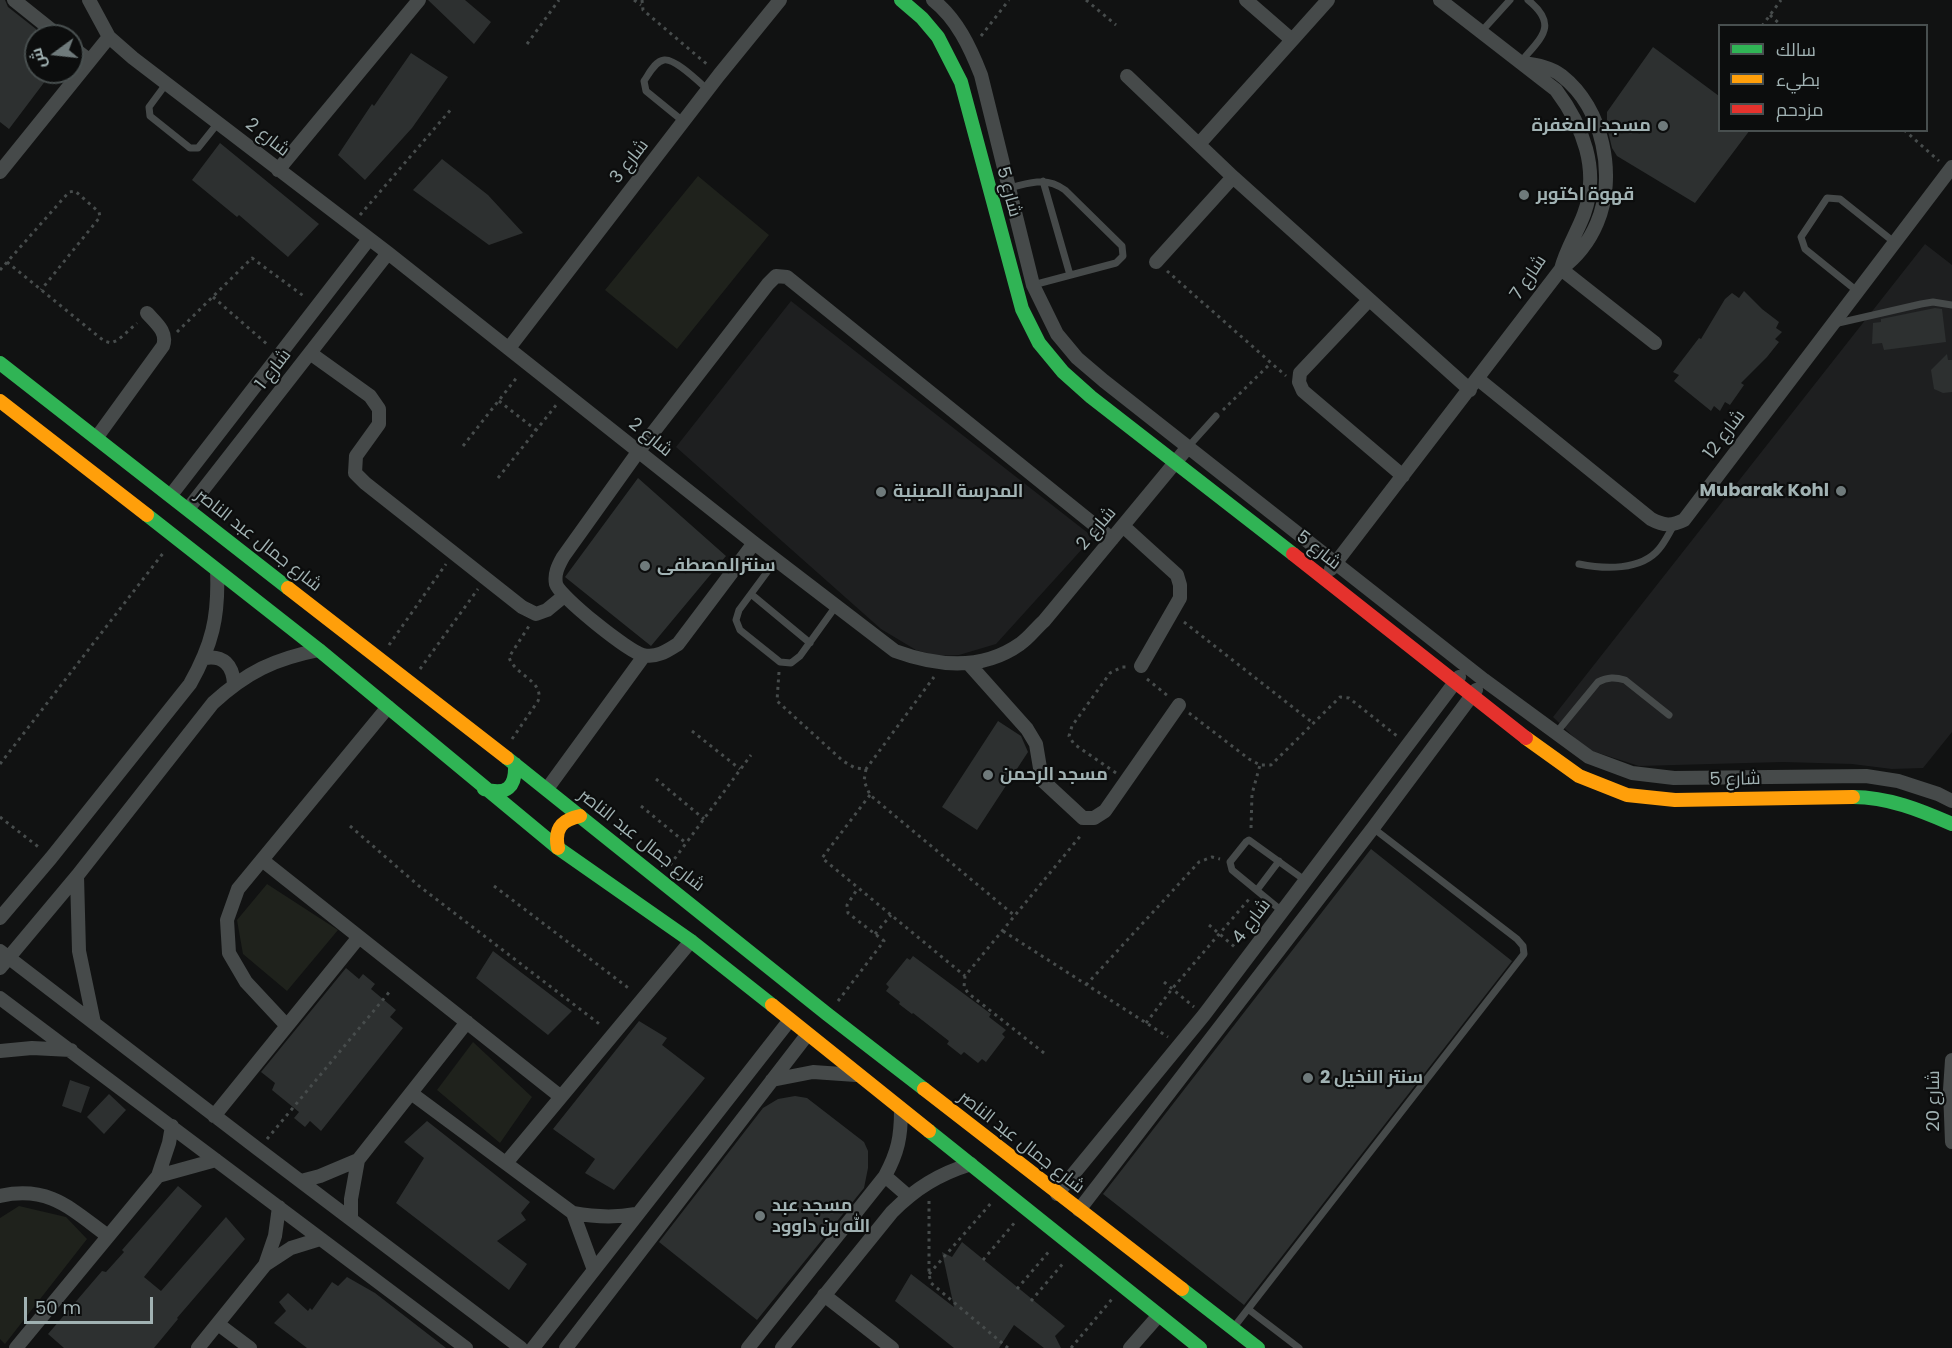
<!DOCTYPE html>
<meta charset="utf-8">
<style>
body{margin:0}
#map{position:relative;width:1952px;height:1348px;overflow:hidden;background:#111212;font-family:Poppins,Cairo,sans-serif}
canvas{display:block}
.legend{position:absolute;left:1718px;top:24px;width:210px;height:108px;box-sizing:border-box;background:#0c0d0d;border:2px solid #484f4f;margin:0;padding:8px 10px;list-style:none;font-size:18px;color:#a1b2b3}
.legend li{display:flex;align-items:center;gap:12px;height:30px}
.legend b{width:30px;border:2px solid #484f4f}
.north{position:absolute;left:24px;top:24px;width:60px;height:60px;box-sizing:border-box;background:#0c0d0d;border:2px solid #484f4f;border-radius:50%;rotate:255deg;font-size:16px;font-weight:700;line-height:24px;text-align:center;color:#a1b2b3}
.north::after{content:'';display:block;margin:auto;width:21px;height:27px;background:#6f7a7b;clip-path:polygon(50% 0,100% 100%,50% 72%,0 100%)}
.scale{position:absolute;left:24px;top:1297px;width:129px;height:27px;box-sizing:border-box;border:3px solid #a1b2b3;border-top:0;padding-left:8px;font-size:18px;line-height:21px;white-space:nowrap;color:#a1b2b3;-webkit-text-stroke:4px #0c0d0d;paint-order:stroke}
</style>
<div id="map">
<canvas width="1952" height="1348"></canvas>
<ul class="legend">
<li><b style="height:8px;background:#30b455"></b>سالك</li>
<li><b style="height:8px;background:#ff9f0a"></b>بطيء</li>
<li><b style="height:8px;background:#e5322d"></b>مزدحم</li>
</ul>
<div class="north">ش</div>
<div class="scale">50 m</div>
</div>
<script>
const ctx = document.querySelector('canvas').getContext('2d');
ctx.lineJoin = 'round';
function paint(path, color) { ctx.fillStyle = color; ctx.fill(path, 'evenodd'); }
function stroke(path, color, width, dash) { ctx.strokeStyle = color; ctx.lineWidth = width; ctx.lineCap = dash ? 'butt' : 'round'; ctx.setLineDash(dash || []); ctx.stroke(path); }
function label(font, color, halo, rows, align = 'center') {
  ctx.font = font + ' Poppins,Cairo,sans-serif'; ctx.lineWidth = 4.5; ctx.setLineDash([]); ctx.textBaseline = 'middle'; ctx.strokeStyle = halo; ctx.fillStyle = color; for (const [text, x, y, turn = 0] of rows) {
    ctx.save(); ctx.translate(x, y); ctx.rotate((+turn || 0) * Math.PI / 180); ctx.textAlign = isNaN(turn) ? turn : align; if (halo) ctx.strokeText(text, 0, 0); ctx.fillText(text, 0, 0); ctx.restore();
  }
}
const built = new Path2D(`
 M1925,244L1952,265V732L1923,768L1892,769L1852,764L1783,762L1639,766L1586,749L1553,717Z
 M791,301L1093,537L996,644L959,655L937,656L916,650L881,629L676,447Z`);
const green = new Path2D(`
 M698,176L769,235L677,349L605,290Z
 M267,884L338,930L287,991L243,954L237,920Z
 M473,1042L532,1097L500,1143L437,1090Z
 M19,1206L66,1217L87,1239L5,1344L0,1339V1218Z`);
const building = new Path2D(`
 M0,0H5L8,7L36,29V72H52L9,129L0,122Z
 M428,0H465L491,22L474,44Z
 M1653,47L1719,96V130H1750L1695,203L1617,156L1612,148L1607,127V112Z
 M411,53L448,77L412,128L365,180L338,155L372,104L374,106Z
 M220,143L319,224L288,257L239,215L237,217L192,180Z
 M442,159L488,195L523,233L489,245L413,190Z
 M1744,291L1762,309L1779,322L1776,328L1782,332L1775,339L1779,342L1767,357L1741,383L1744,385L1730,405L1725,402L1720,411L1714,406L1711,411L1674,381L1679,375L1673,372L1699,338L1701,339L1725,299L1732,293L1739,298Z
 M1935,308L1942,309L1946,342L1884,350L1882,343L1872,344L1873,323L1881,322V319Z
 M1947,354L1948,360H1952V392L1943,393L1934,389L1931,370Z
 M638,478L726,556L651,646L565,577Z
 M998,721L1021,736L1028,752L977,830L942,807Z
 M1371,849L1512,961L1244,1305L1103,1194Z
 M493,951L572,1011L548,1035L476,978Z
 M913,956L991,1014L989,1017L1006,1030L1002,1034L1005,1037L986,1062L982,1059L978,1063L964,1052L961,1055L947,1044L949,1041L913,1013L912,1014L899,1004L900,1002L886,991L889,987L886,984L907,958L910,960Z
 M346,968L359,979L363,974L375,984L371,989L396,1010L390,1017L403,1028L321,1131L310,1121L305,1127L294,1118L299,1112L272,1090L275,1083L261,1072Z
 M639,1021L667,1038L662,1045L705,1078L614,1190L585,1173L595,1159L553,1129Z
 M70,1080L90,1087L81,1113L62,1106Z
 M109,1094L126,1110L104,1134L87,1117Z
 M795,1096L807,1098L864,1142L868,1151V1168L864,1188L757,1320L659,1242L763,1108L778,1099Z
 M427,1121L530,1202L521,1213L526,1220L497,1241L527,1264L509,1290L396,1203L424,1158L404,1142Z
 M178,1186L202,1206L144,1277L161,1291L226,1217L245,1239L177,1318L178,1319L154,1348H64L48,1334L102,1271L106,1272L124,1252L122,1250Z
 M962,1242L1065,1326L1055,1336L1061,1348H1044L1014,1325L999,1348H954L895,1301L911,1274L954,1307L942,1252L952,1257Z
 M347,1277L375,1293L446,1348H307L274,1323L286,1311L279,1302L288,1293L308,1311L310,1308L312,1310L332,1282L338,1286Z`);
const path = new Path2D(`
 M634,0L641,5
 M642,0L643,10L709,66
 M1086,0L1116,25
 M1770,15L1782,26
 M1762,26L1781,0
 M981,36L1009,0
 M527,44L559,0
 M1719,85L1720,84
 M1904,130L1939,161
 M360,215L453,107
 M7,262L104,341L111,343L118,340L137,323
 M0,270L69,192L75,191L99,212L100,217L41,290
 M1167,271L1286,376
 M213,297L268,345
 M177,332L252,258L305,297
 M499,401L536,430
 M1223,410L1271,363
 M463,446L518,376
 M498,478L557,404
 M1184,622L1313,723
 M389,645L446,564
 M420,669L478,589
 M779,672L777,701L843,761L855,768L866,769L934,677
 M1147,679L1168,696
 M1189,713L1249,759L1260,765H1271L1340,697L1349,698L1397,736
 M692,731L740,769
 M512,739L538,701C545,681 514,675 509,657L529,626
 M0,764L164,552
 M866,769L864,781L870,795L1015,916
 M1116,773L1074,744L1069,736L1072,726L1110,673L1122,667H1128
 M656,779L704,819
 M870,795L822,858L965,976
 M641,806L686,843
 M0,817L41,849
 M350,826L419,886L602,1026
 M1251,828L1252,794L1260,765
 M670,865L751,755
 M494,886L631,990
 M1209,925L1237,949
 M1003,931L1168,1037
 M875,934L891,915
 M1164,982L1194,1007
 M1086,985L1199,862L1212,857L1220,859
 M838,1001L884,941L848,913L847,905L858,888
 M1146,1023L1172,989L1250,898
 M1044,1053L968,993L964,987L965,976L1082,834
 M267,1139L391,990
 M929,1201V1274L931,1283L1008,1348
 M983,1260L1016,1221
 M929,1274L992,1202
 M1017,1289L1051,1249
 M1031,1301L1065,1261
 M1071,1348L1112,1299`);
const lane = new Path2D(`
 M1481,32L1510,0
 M1520,63C1540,38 1560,26 1528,0
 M166,84L149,107L150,116L190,148H198L218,123
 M684,122L646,91L644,81C649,74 655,61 664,60C675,58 700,83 708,90
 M1043,181L1070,275
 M1008,188C1031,183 1045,176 1065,190L1122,246L1123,256L1116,263L1033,285
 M1857,291L1805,249L1801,237L1827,198L1840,199L1894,242
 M1834,324L1921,304L1933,302L1952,305
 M1188,447L1216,416
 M776,560L739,610L736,620L740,630L780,662L791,663L800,656L836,606
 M1579,564C1604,569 1641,571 1659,549C1665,542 1669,533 1674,525
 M751,594L810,643
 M1556,733L1598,682C1608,677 1615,677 1625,680L1669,715
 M1257,890L1279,861
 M1283,912L1232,870L1230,862L1246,842L1249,840L1306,881
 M1248,1309L1299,1348
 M1234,1327L1524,954L1523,946L1517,939L1373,828`);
const street = new Path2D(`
 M14,0L59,36
 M89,0L109,37L133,58L388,253L754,543L895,651C936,666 982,671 1020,644C1029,638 1036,628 1044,621L1188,447
 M933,0C957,19 970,47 981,75L1033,285L1057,334L1077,358L1104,381L1484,680L1589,757L1632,773L1674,778L1866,776L1898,781L1938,794L1952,801
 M1246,0L1292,40
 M72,47L89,60
 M1523,63C1537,65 1551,67 1562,76C1603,108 1617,176 1597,223C1589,242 1577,257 1561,269
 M1127,76L1233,177L1470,390
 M1199,144L1328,0
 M278,170L419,0
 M0,172L109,37
 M1156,262L1233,177
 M1561,269L1655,343
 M1369,300L1300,373L1299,382L1303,391L1403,476
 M509,348L719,75L780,0
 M310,353L370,396L379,409V424L356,456L355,473L365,483L522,607L536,614L547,610L564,596
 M1478,379L1651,519C1664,526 1672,526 1684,520L1952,167
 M97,437L163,346C168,332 156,323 147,313
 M171,495L369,239
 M188,509L388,253
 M1123,526L1177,575L1180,585V598L1141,666
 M754,543L678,644C667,651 657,658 643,655C629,652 560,597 556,584C554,574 558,566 563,557L638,452L768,284L776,276L787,277L1112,539
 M1331,569L1561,269C1566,249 1577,233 1584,214C1600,170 1583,126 1556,90L1440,0
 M205,658C223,655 233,665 234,684
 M969,664L1027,729L1036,744L1042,780L1083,818H1094L1105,811L1179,705
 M547,789L644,656
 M262,860L561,1097
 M77,876L79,951L94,1023
 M0,918L51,858L190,684C212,645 219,617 217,571
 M0,951L258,1149L521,1348
 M0,968L77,876L213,703C247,672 274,659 319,650
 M0,998L466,1348
 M287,1026L246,982L229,953L227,920L238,889L388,707
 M0,1051L32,1048L71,1050
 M1952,1060L1950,1090L1952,1142
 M772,1080L813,1072L856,1075
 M411,1093L573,1213C595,1217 614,1218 636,1214
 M214,1116L359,937
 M506,1163L691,941
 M158,1176L216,1160
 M885,1176L908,1196
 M301,1181L320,1176L358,1160L467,1022
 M1057,1194L1204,1015L1459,677
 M0,1196C49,1185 71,1209 108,1236
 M1079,1210L1373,828L1476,690
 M573,1213L594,1270
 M351,1219V1199L358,1160
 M265,1265L275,1236L279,1207
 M824,1295L892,1348
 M218,1324L250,1348
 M16,1348L158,1176L169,1143L172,1126
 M198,1348L265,1265L291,1248L320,1239
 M533,1348L789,1021
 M566,1348L807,1035
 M748,1348L885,1176C898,1152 901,1137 901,1110
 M782,1348L892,1212C916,1188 939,1174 971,1164
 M1130,1348L1159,1315`);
const fast = new Path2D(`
 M901,0L922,18L938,37L961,82L1022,309L1039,343L1063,372L1091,397L1293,554
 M0,363L288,588
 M147,515L319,650L558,848L691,941L772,1005
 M507,758L827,1014L924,1089
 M484,789C507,796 516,787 515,764
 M1853,797C1888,797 1920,810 1952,824
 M929,1131L1200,1348
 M1182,1289L1258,1348`);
const slow = new Path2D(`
 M0,401L147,515
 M288,588L507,758
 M1526,738L1579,776L1627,795L1675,800L1853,797
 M558,848C554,829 561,820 580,816
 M772,1005L929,1131
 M924,1089L1182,1289`);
const jam = new Path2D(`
 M1293,554L1526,738`);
const markers = [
 [1663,126,6,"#6f7a7b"],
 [1524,195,6,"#6f7a7b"],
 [1841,491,6,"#6f7a7b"],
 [881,492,6,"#6f7a7b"],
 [645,566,6,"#6f7a7b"],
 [988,775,6,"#6f7a7b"],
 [1308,1078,6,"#6f7a7b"],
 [760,1216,6,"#6f7a7b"]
];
const poiNames = [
 ["مسجد المغفرة",1651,126,"right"],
 ["قهوة اكتوبر",1536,195],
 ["Mubarak Kohl",1829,491,"right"],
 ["المدرسة الصينية",893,492],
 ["سنترالمصطفى",657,566],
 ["مسجد الرحمن",1000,775],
 ["سنتر النخيل 2",1320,1078],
 ["مسجد عبد",772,1206],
 ["الله بن داوود",772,1227]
];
const streetNames = [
 ["شارع 2",267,138,38],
 ["شارع 3",630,162,-52],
 ["شارع 5",1008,192,75],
 ["شارع 7",1529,278,-56],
 ["شارع 1",274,370,-52],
 ["شارع 12",1725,435,-53],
 ["شارع 2",650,438,39],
 ["شارع 2",1097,529,-50],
 ["شارع جمال عبد الناصر",258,541,38],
 ["شارع 5",1318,551,38],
 ["شارع 5",1735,780,-1],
 ["شارع جمال عبد الناصر",641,841,38],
 ["شارع 4",1252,922,-53],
 ["شارع 20",1934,1101,-90],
 ["شارع جمال عبد الناصر",1021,1143,38]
];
paint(built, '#1e1f20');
paint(green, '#1f221c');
paint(building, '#2d3030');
stroke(path, '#474c4c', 3, [3, 4.5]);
stroke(lane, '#464a4a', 7);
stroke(street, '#464a4a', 14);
stroke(fast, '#30b455', 14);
stroke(slow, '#ff9f0a', 14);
stroke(jam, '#e5322d', 14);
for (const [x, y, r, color] of markers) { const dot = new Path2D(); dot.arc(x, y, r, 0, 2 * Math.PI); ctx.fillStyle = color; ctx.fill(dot); stroke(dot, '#0c0d0d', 2); }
label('bold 18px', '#a1b2b3', '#0c0d0d', poiNames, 'left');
label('18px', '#a1b2b3', '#0c0d0d', streetNames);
</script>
